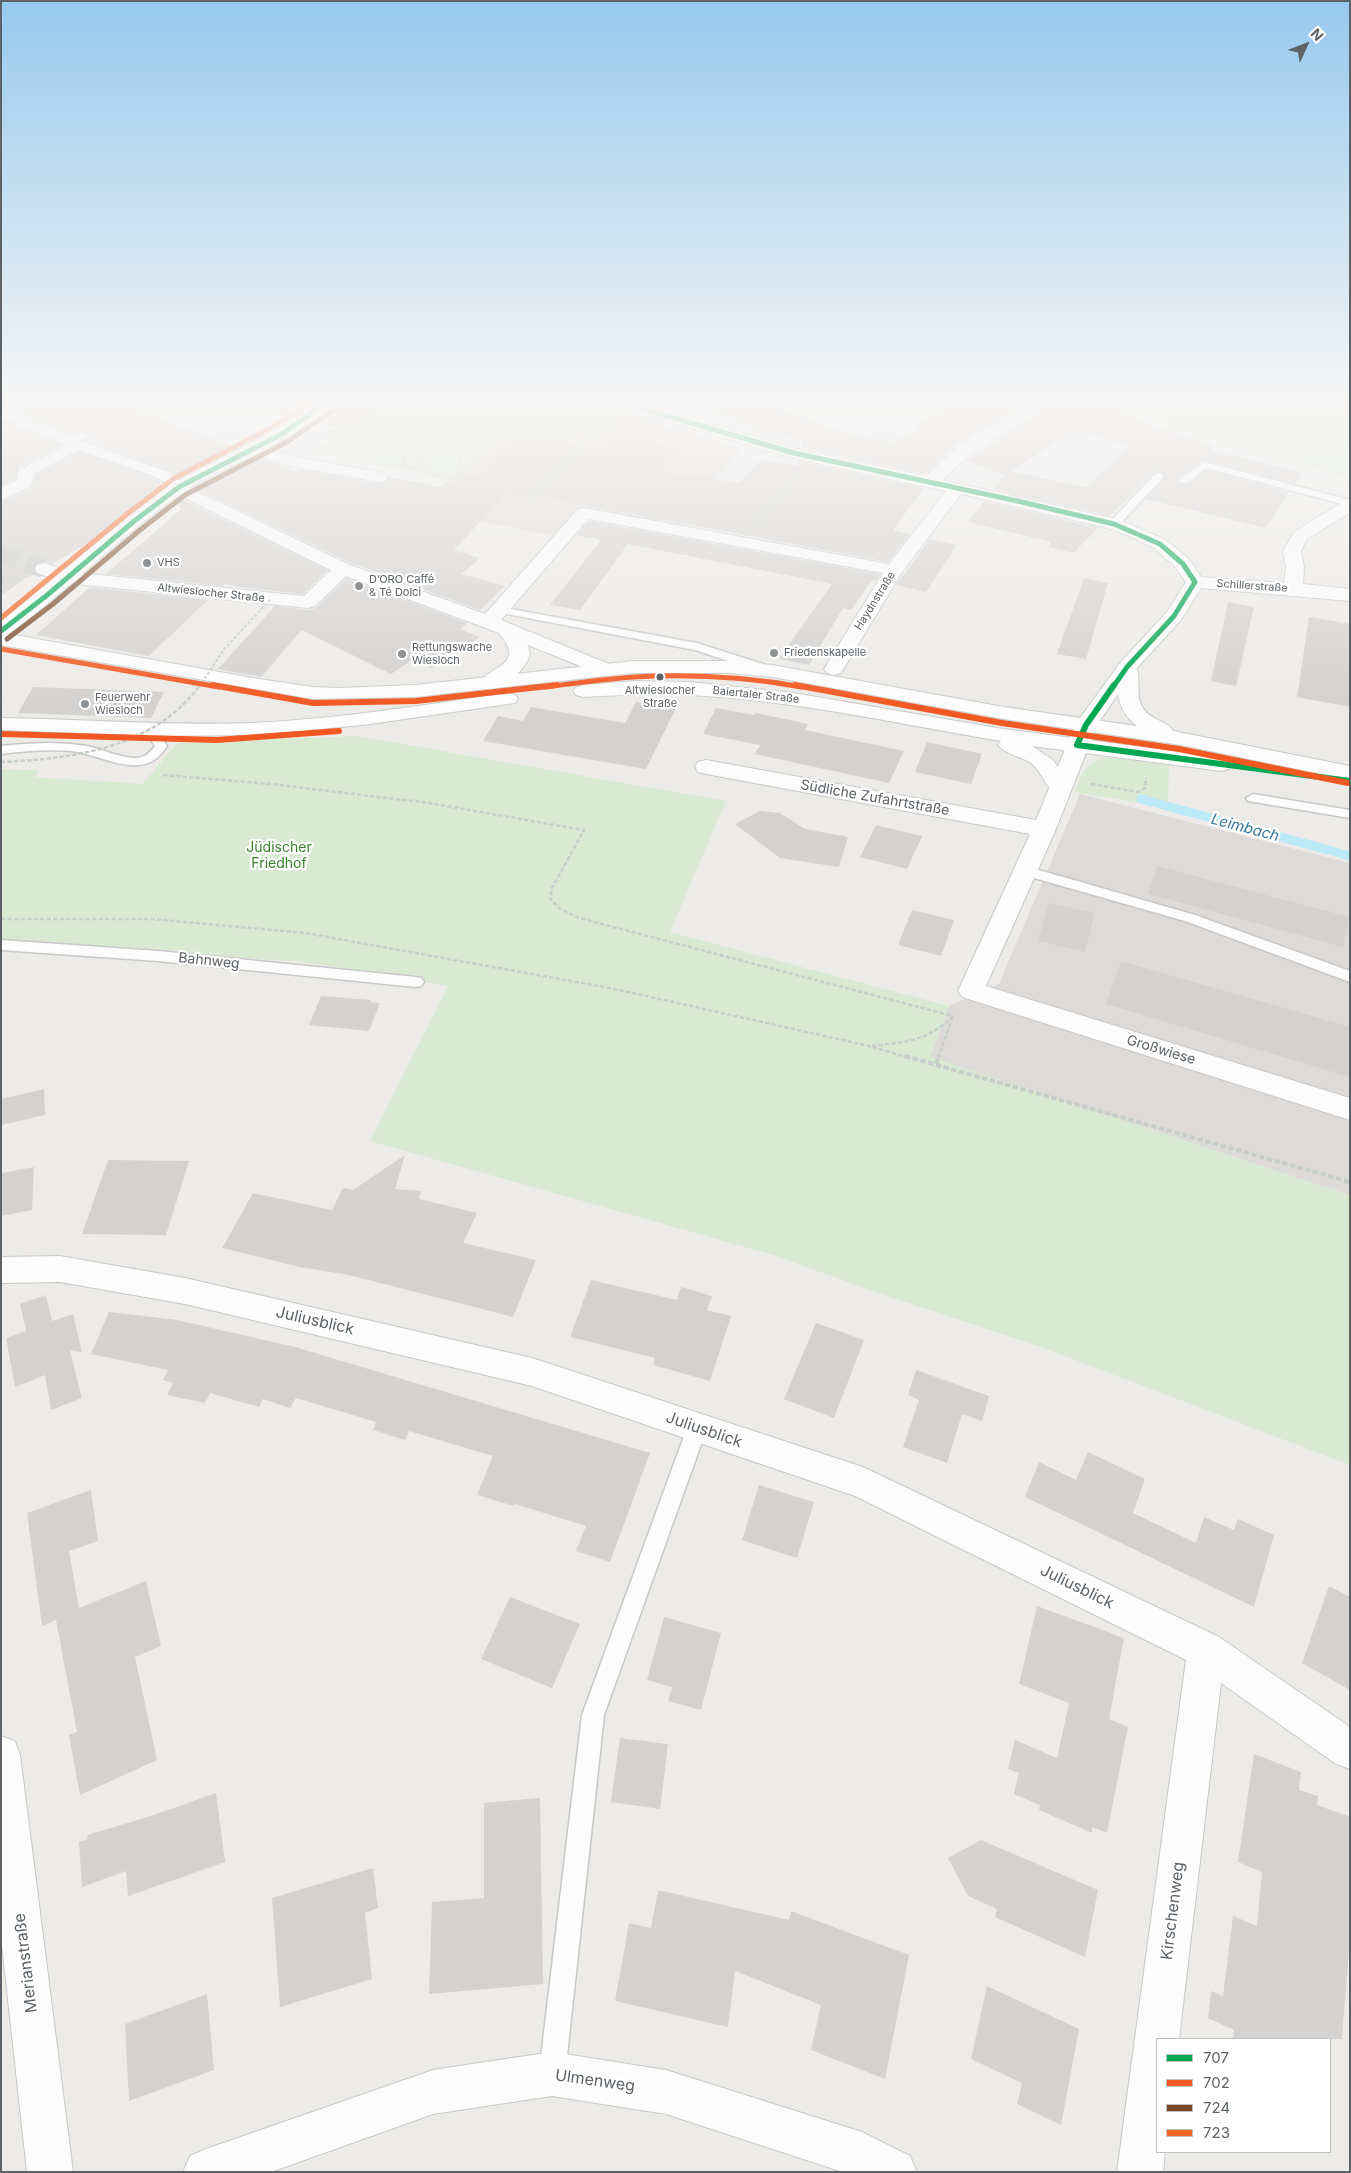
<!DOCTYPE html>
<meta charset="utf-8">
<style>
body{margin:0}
#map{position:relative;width:1351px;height:2173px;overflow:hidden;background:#edebe8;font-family:Inter,sans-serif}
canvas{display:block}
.frame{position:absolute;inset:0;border:2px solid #5c6266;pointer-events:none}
.legend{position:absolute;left:1156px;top:2038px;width:175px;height:115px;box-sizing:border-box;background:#fff;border:1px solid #bec0c2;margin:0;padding:6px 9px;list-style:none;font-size:15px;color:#5c6266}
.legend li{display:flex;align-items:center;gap:10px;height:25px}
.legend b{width:25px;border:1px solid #bec0c2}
.north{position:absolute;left:1281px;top:20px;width:50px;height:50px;-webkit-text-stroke:4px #fff;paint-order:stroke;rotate:47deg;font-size:14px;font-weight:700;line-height:20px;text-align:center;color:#5c6266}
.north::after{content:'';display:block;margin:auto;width:18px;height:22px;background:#5c6266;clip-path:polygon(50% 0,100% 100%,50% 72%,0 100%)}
</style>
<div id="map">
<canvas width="1351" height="2173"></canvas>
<div class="frame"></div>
<ul class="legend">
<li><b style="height:6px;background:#00a651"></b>707</li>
<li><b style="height:6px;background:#f25922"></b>702</li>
<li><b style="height:6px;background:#7a4b2a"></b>724</li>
<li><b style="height:6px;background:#f26522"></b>723</li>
</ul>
<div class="north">N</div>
</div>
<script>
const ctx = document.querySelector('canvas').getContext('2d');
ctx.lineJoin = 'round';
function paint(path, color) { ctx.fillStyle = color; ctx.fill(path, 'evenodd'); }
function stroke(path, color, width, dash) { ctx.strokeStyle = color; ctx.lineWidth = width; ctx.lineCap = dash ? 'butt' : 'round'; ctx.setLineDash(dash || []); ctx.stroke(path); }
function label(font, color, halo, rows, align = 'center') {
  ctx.font = font + ' Inter,sans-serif'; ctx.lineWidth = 4.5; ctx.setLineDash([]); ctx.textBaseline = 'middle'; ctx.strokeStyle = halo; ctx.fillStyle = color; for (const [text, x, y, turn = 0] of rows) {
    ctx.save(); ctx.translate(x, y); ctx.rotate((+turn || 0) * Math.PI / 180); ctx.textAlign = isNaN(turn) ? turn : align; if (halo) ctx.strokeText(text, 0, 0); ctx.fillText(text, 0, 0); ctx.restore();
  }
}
const industrial = new Path2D(`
 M1080,794L1350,863V1195L929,1057L949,1006L999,984Z`);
const education = new Path2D(`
 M615,410L742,449L680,525L579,508L554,536L417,509L501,434L515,433L567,437Z`);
const green = new Path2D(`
 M384,402H588L615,410L567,437L515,433L501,434L449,480L313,452L363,416L371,418L391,404Z
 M1189,402H1350V478L1155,423Z
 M357,736L726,801L670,932L949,1006L930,1057L1350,1195V1465L1041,1347L878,1293L773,1255L370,1141L448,986L299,961L1,948V769L38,770L35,777L142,784L178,743Z
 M1102,758H1126L1169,764L1168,808L1074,792C1082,774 1084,766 1102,758Z`);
const stream = new Path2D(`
 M1141,799L1350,856`);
const building = new Path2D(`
 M43,402H118L237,448L178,478L170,470L84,440L89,436L83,431L72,435L21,413L40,407Z
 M272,402H314L291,418L270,413Z
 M337,402H391L351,431L315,423L330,411Z
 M718,402H758L845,432L893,442L914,431L921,422L958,402H1026L957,444L925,474L802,448L803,442L709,410L715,407Z
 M1051,402H1144L1121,414L1191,439L1214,445L1210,450L1302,473L1295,484L1204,460L1178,477V484L1187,485L1206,470L1289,492L1266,528L1146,499L1164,479V473L1159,471L1154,473L1110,516L993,490L1005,475L965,461L1048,407ZM1076,429L1127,447L1087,488L1011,471Z
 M1,419L62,445L19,467L14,480L1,486Z
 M519,435L604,449L614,437L680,447L659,471L740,483L760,460L798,466L799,461L924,488L893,530L910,534L888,562L527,494L524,497L506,494L454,550L480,558L461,574L505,586L480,610L351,563L193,488L256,456L297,472L300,469L378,484L386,482L389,477L450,489L465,474L479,476Z
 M79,452L148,476L157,480L165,486L108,531L52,564L45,561L36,563L33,568L35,574L26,578L1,595V502L31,489L35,475Z
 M179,498L328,570L303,594L247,588L225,584L223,586L106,574L181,509L175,501Z
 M984,501L1098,528L1074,553L1048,547L1051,542L968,522Z
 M589,521L880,574L876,581L872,580L851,610L843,608L809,665L779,659L832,584L628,544L580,610L550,605L601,540L576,535Z
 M930,539L957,545L926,592L896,585Z
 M346,578L467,623L461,629L480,637L431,668L414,659L391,674L302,630L261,677L218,669L275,606L308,610L316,608Z
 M1084,578L1108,583L1086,659L1057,654Z
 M90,587L208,600L149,656L36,635Z
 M1228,602L1254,607L1236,686L1211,681Z
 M1309,617L1350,624V707L1297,697Z
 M33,687L85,689L164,692L151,718L18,713Z
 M636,702L676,708L646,769L483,741L498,716L523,721L531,707L625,723Z
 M716,708L754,715L756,713L808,724L805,730L904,751L889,783L755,754L760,745L703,734Z
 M927,742L982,754L971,784L915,772Z
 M760,811L780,813L805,829L848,837L839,867L780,858L735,824Z
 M876,825L922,836L907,869L860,857Z
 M1157,866L1349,917L1343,947L1148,894Z
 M1049,903L1095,913L1085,952L1038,941Z
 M912,910L954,920L941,956L898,945Z
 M1121,961L1350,1027V1077L1106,1004Z
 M321,996L371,1000L370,1002L380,1003L369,1031L309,1025Z
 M44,1089L45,1115L1,1125V1099Z
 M405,1155L395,1189L421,1191L419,1199L477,1213L463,1243L536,1260L513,1317L349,1275L300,1267L222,1248L253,1193L332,1210L343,1188L353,1190Z
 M108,1160L189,1161L166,1235L82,1234Z
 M34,1167L32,1210L1,1216V1173Z
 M591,1280L677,1300L681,1287L712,1296L707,1310L731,1316L710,1381L653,1365L655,1358L570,1337Z
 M46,1295L52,1321L73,1314L82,1352L70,1350L82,1398L51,1410L45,1375L15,1387L6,1338L26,1331L20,1304Z
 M109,1312L177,1320L295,1347L650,1453L610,1562L576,1551L586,1526L515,1504L514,1506L477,1495L493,1456L409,1431L405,1440L373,1430L376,1422L296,1398L290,1408L263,1399L259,1407L210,1393L205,1403L167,1395L173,1383L163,1380L168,1370L91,1354Z
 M816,1323L864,1340L834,1418L784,1399Z
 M916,1370L989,1396L982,1421L962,1414L947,1463L903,1447L919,1400L908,1395Z
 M1088,1452L1145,1479L1133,1513L1196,1543L1204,1517L1234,1530L1238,1519L1274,1535L1254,1607L1025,1497L1039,1462L1076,1480Z
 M759,1485L814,1502L797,1558L742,1540Z
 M91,1490L98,1541L69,1551L79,1608L146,1581L161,1646L135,1657L157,1760L80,1795L69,1735L77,1732L56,1620L42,1626L27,1513Z
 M1329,1586L1350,1597V1690L1302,1663Z
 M510,1597L580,1624L552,1688L481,1659Z
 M1037,1606L1124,1638L1109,1719L1128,1727L1107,1833L1092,1827V1833L1039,1810L1040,1805L1014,1794L1019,1773L1008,1769L1015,1740L1057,1758L1069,1703L1019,1684Z
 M664,1617L721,1633L701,1710L668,1701L672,1687L647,1680Z
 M620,1738L668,1744L660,1809L611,1802Z
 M1254,1754L1301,1772L1299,1790L1318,1796L1317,1805L1350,1817V1937L1342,2039H1233L1234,2030L1208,2018L1211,1991L1223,1996L1233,1916L1257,1926L1262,1872L1238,1862Z
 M216,1793L225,1862L128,1896L126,1871L82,1887L79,1842L88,1839L87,1835L151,1816Z
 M540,1798L543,1984L429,1994L432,1902L484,1898V1803Z
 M981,1840L1098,1890L1085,1957L995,1917L997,1909L968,1896L948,1858Z
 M373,1868L378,1908L365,1913L372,1979L280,2007L272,1898Z
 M658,1890L789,1920L791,1911L909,1955L885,2079L811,2050L821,2005L735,1971L728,2027L615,2001L629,1923L651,1928Z
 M987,1986L1079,2029L1061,2125L1017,2104L1022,2083L971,2059Z
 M207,1994L214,2070L129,2101L125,2024Z`);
const minorTunnel = new Path2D(`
 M1,554L44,569`);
const pathFar2 = new Path2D(`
 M390,402L397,404L384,414L380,422L389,429L404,460
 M415,402L401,419L418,457
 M537,402L591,418L596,414L559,402
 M573,402H575
 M329,431L343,435L341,448
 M364,432L379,433L389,429
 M343,435L363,432L380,422
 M418,457L426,462C420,470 411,470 403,465L404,460Z
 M420,467C432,474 444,482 458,477L460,456L469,443L483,436L552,432L563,427L561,422L532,402
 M528,503L561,468L583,440L610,424L591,418
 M758,522L795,476
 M1,580L21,579`);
const pathFar1 = new Path2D(`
 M163,775L271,784L429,803L584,830L552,888L550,899L559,908L579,918L953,1016
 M1091,784L1138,792L1145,788L1146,778
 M1,919H152L305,933L615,989L869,1046L910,1058
 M872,1046C906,1042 929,1041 954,1015
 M938,1058L952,1019`);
const path = new Path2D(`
 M905,1056L1350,1182
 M936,1064L939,1056`);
const service = new Path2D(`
 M82,433L87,436L85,438L70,444L65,441Z
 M1204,462L1350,500V506L1206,468L1187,483H1179V479Z
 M1159,473L1163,474V478L1118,526H1110L1109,524L1110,522L1155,474Z
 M500,607L697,643L769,666L771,669L765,673L695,650L496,612L494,610Z
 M136,725L159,733L167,746C144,784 105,755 71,751C48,749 25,751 1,754V746C30,743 58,741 87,746C103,749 119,758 136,758C144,758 150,753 155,746L150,739L132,732L130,729Z
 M1253,794L1350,810V818L1248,801L1246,798Z
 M1025,866L1195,915L1350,971V982L1185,921L1020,874L1018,871L1020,868Z
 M1,940L158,951L416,977L421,978L424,982L421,986L416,987L158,961L1,950Z
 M697,1419L704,1422L707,1428L604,1715L565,2074L561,2083L552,2087L543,2083L539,2074L582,1715L687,1428L690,1422Z`);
const pedestrian = new Path2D(`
 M21,402H41L39,405L16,413L83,442L169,472L186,488L184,491C170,495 168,483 158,478C132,467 105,460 79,450L30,476H20L17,473L20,470L66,445L1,417V407L5,408Z`);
const minor = new Path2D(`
 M612,402H637L675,413L696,402H716L714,405L690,417L797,449L926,476L958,446L1030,402H1049L1047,405L970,454L942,480L1120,520L1166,540L1190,560L1201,577L1284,583L1286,567L1283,551L1294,532L1344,501L1350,500V513L1307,539L1301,551L1304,567L1303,584L1350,589V601L1201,588L1181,620L1134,671L1097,725L1056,829L986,986L1350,1098V1120L962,997L958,991L1030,834L706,774L698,772L695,767L698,762L706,760L1036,820L1075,725L1120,663L1166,613L1186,582L1176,568L1154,548L1134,538L1108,528L961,494L902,572L841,673L834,675L827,673L824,669L883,573L588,519L501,620L614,666L617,670L614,674L607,676L600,674L528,645L530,655C523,673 501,693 481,688L478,684C492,664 526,666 499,633L346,576L315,606L308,608L67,583L37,573L35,569L37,565L44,563L70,572L304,596L331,570L172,492L169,488L172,484L178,483L350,565L485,614L578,509L584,508L889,564L946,491L788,457L614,405Z
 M255,443L291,456L378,472L384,473L387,477L384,481L378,482L287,465L249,452L247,448L249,444Z
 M25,468L31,469C35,475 34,481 30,487L1,500V488L16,481L19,469Z
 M60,1256L185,1278L532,1358L863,1467L1219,1637L1350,1727V1769L1336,1764L1221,1683L1179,2039H1157V2152H1165L1163,2172H1117L1186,1660L855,1496L532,1386L185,1304L60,1282L1,1283V1257Z
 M1,1736L15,1741L20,1755L73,2172H27L1,1936Z
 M552,2052L666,2070L862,2132L910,2156L917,2172H843L666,2114L552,2096L433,2114L271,2172H183L190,2156L206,2149L433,2070Z`);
const secondary = new Path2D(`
 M317,402H335C322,421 278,443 256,454C233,466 207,476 185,491C123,533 70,589 9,634L259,679L313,687L338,688L415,685L633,661H728L772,665L1004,707L1137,726C1117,711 1116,690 1117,667L1120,663L1127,661L1134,663C1143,675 1134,695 1143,708C1150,720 1168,721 1173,731L1350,766V780L1181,745L1004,719L772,677L728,673H633L415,697L313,699L1,645V621L127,518L173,483L276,430Z
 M636,681L689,682L794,693L1003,729L1221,757L1229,759L1232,764L1229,769L1221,771L1032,746L1053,760L1071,787L1068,792C1046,797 1046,776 1032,764C1022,756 1005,755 998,745L1001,741C898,724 794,700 689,695C654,693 618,695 583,697L576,695L573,691L576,687L583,685Z
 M508,693L515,695L518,699L515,703L363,725L254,735L163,736L1,730V718C85,719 168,726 252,723C338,719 423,705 508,693Z`);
const pathBridgeFar1 = new Path2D(`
 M199,687L225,648L271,599`);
const pathBridge = new Path2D(`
 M1,762C72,759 155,748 200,685`);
const bus1Far1 = new Path2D(`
 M620,402L794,453L1022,502L1114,524L1160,544L1183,564L1195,582
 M1,631L46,596L133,522L179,487L282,434L327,402
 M1113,687L1127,667L1174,616L1195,582`);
const bus1 = new Path2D(`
 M1114,685L1086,725L1077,745L1350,781`);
const bus2Far1 = new Path2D(`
 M1,649L219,687
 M546,687C575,683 605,679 634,677C690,674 747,677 802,687`);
const bus2 = new Path2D(`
 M212,685L313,703L416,701L557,685
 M795,685L1002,723L1179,749L1348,783
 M1,734L217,740L339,731`);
const bus3 = new Path2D(`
 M7,639L53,604L140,530L185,495L287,442L333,410`);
const bus4 = new Path2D(`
 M1,618L127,514L173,479L265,431L311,402`);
const markers = [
 [147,563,5,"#8f9294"],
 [359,586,5,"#8f9294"],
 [774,653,5,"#8f9294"],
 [402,654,5,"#8f9294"],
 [660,677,4.5,"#5c6266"],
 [85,704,5,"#8f9294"]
];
const farPoinames = [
 ["VHS",157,563],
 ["D’ORO Caffé",369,580],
 ["& Té Dolci",369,593],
 ["Rettungswache",412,648],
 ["Wiesloch",412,661],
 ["Friedenskapelle",784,653],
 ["Feuerwehr",95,698],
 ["Wiesloch",95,711]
];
const farStreetnames = [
 ["Schillerstraße",1252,586,4],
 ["Altwieslocher Straße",211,593,6],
 ["Haydnstraße",875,601,-58],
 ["Baiertaler Straße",756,695,6]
];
const farBusnames = [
 ["Altwieslocher",660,691],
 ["Straße",660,704]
];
const streetNames = [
 ["Südliche Zufahrtstraße",875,798,10],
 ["Bahnweg",209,961,6],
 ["Großwiese",1161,1050,17]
];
const parkNames = [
 ["Jüdischer",279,848],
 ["Friedhof",279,864]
];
const waterNames = [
 ["Leimbach",1245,828,15]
];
const nearStreetnames = [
 ["Juliusblick",315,1321,13],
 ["Juliusblick",704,1430,19],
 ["Juliusblick",1077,1587,26],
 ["Kirschenweg",1173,1911,-83],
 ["Merianstraße",26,1963,-97],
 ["Ulmenweg",595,2081,8]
];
paint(industrial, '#dddad8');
paint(education, '#dfdbd7');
paint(green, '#d8ead2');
stroke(stream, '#bbe9f8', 9);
paint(building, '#d4d2d0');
stroke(minorTunnel, '#c9c9c8', 18, [18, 9]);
stroke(service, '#c7c8c7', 3);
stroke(pedestrian, '#c7c8c7', 3);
stroke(minor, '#c7c8c7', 2);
stroke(secondary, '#c9caca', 2);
stroke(pathFar2, '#c7cec9', 2, [3, 2]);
stroke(pathFar1, '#c7cec9', 2.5, [4.5, 2]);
stroke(path, '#c7cec9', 4, [5.5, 2.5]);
paint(service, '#fcfcfc');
paint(pedestrian, '#fcfcfc');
paint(minor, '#fcfcfc');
paint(secondary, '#fcfcfc');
stroke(pathBridgeFar1, '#c7cec9', 2, [3, 2]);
stroke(pathBridge, '#c7cec9', 2.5, [4.5, 2]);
stroke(bus1Far1, '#00a651', 5);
stroke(bus1, '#00a651', 6);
stroke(bus2Far1, '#f25922', 5);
stroke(bus2, '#f25922', 6);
stroke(bus3, '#7a4b2a', 5);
stroke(bus4, '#f26522', 5);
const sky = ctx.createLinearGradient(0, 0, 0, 706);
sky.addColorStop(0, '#96c9ee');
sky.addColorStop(0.57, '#f7f6f5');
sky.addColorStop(1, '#f7f6f500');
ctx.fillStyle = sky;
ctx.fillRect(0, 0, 1351, 706);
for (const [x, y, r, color] of markers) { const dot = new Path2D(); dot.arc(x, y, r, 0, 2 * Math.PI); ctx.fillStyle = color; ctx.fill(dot); stroke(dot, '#fff', 2); }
label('11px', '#5c6266', '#fff', farPoinames, 'left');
label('11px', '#5c6266', '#fff', farStreetnames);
label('11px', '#5c6266', '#fff', farBusnames);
label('14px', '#5c6266', '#fff', streetNames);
label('14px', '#3a832f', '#fff', parkNames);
label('italic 15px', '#34799d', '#fff', waterNames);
label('16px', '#5c6266', '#fff', nearStreetnames);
</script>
